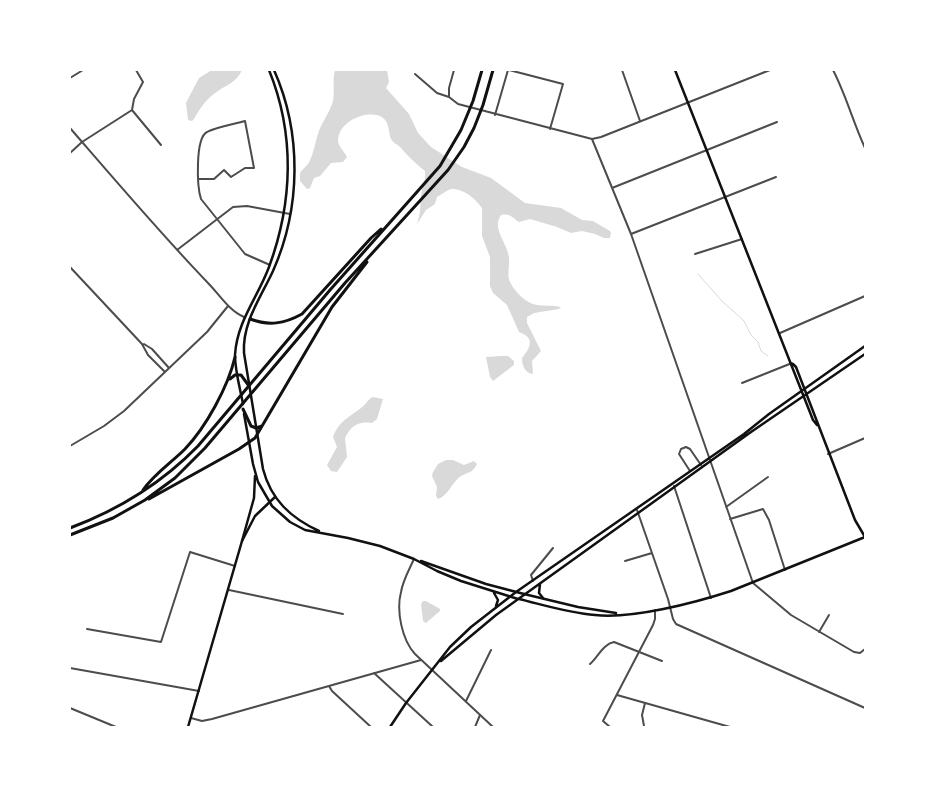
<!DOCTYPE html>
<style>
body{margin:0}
#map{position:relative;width:935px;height:797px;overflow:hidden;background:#fff;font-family:Roboto,sans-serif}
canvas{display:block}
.frame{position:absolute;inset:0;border:71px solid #fff;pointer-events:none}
</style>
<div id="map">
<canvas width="935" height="797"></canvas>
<div class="frame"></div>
</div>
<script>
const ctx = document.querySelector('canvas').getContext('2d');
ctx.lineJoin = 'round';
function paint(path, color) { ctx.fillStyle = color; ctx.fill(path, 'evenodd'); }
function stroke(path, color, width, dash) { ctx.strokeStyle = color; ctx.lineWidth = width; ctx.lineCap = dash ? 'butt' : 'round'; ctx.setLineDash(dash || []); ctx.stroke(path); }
const water = new Path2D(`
 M212,70H242C237,82 228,84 218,91C207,98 200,108 194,119L192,121L188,120L186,103L190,95L199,78Z
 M335,70H387L389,82L386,88L409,114L418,133L431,147L462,167L491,178L525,203L561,208L582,220L593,221L610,231L611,233L610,238H604L595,234L582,231L571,233L557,227L530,219L519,222C512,218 511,213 501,215C491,229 508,243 509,258C510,267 506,276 511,284C514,290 522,298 527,301C537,308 549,304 561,307L559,309L534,313L527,317V323L541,351L532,361L533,374C525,373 522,366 522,358C530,348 536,338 519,332L507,305L493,293L490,286V257L482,236V208C476,199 463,188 451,189C447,190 441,195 437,197L435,204L426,210L417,224C421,212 420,207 421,196C422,187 426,180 425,171C415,163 408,156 400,147C397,144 393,143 391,139C388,131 390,121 380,116C364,110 339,122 338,140C338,146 344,151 347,157L343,162L331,163L320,176L314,178L310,188L307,189L300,181V173C302,169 306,167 308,164C315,153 315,138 321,126C325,118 330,111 333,101C335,90 332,81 335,70Z
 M501,356H508L514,361V365L493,381L490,377L486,357Z
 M372,397L383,399L377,419L372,423C358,421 351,426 345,438L347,457L337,472L331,471L327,465L337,447L333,437C338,422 349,417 361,408C365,405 368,400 372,397Z
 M446,460H453L464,465L474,461L477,464C473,473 468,472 461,476C452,482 448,496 438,499L436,496L437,487L432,476L433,472L438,464Z
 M423,601H426L440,609V611L426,623L423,621L421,604Z`);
const stream = new Path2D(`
 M698,274L722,301L744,321L751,335L758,342L761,351L768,356`);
const minor = new Path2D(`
 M509,70L563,84L550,129
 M622,70L640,121
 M833,70C846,95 853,122 865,148
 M415,74L437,93L449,97L458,104L592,139L601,137L770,70
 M70,78L83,70
 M449,97V88L454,70
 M132,110L161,145
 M495,115L508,70
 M70,128C115,180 160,233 208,283C219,294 229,311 244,317
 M592,139L631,234L753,583L791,615L854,652L860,653L865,649
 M70,153L82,142L132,110L134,99L143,82L136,70
 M199,179H214L224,170L231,177L245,168H254L245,121C235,124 216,127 207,132C195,138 197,187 201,199L245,254L270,265
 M612,188L777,122
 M631,234L776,177
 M177,250L233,207L247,206L290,214
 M695,254L742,239
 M70,267L142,344L148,355L165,372
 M780,333L865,296
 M144,344L152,349L169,368
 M742,383L792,363
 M70,446L104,426L124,411L207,332L228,306
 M828,454L865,438
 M690,471L679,454L681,449L686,447L690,449L701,465
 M674,486L711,598
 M726,507L768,477
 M637,510L668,599L673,619L676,624L865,708
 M730,519L763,509L769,520L785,570
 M625,561L652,553
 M533,581L531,575L553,548
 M229,590L343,614
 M87,629L161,642L190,552L235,566
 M819,632L829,615
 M590,664C598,657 603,644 614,642L662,661
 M70,668L199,691
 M374,673L433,727
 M329,686L332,691L371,727
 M617,695L730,727
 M466,701L491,650
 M191,718L202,721L212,719L421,660
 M644,726L642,715L645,703
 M475,727L480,715
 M610,727L603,721L653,625L655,619V610`);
const tertiary = new Path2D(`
 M414,559C409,570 403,580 401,592C396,611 402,640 415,654L493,727
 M70,708L116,727`);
const secondary = new Path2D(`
 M675,70L813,420L817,425
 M793,364L796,367L855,520L865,537
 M524,594L578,607L616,613
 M519,599C544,605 569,613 595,615C633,619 694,603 731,591L865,537
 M188,727L242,541L255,516L275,497`);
const primary = new Path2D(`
 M274,70C302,133 301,208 273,271C261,297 242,323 244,353L263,469C271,500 291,518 319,531
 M243,404C240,388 235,371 235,355C237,321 258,297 269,267C293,202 295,134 269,70
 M244,414L253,464L258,482L272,506L290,522L305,530L348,538L380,546L414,559L437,571L461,581L518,599
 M242,541L254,498L255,476
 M421,561L486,584L524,594
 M540,584L539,593L543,598
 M494,593L498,600L496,606
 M441,661L496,615L751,432L865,354
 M390,727L406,703L450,647L471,627L516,592L744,434L769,414L865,346`);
const motorway = new Path2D(`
 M250,319C269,326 284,324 302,314L371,238L381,229
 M230,379L235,375H241L249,386
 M243,409L251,426L256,428L262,426
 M143,490C154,474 171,463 185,449C206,427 228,387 235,357
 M149,499L239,449L255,438L332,307L367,262
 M70,528C118,510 162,483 198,446L330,290L440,166L461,130L473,101L482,70
 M70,535L113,518L145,500L175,478L205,448L345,283L448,170L464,147L474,128L483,105L493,70`);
paint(water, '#d9d9d9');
stroke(stream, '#d9d9d9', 1);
stroke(minor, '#4c4c4c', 2);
stroke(tertiary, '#4c4c4c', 2);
stroke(secondary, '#111', 2.5);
stroke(primary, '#111', 2.5);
stroke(motorway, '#111', 3);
</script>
